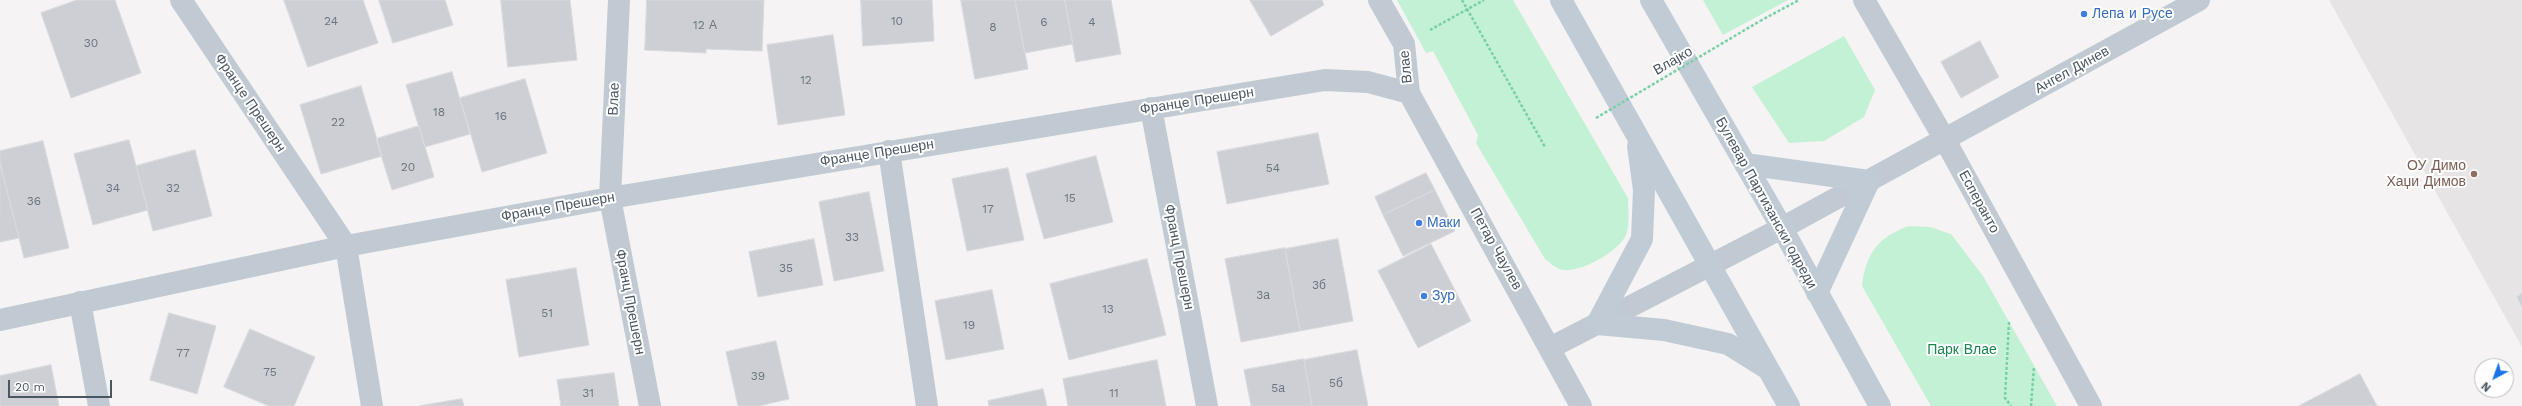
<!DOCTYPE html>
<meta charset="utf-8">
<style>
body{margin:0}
#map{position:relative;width:2522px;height:406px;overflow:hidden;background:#f5f3f3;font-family:"Work Sans",sans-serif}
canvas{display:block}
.north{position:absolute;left:2474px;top:358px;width:40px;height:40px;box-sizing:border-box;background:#fff;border:1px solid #b7bbc0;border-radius:50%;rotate:221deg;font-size:11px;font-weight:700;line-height:16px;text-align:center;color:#4a5661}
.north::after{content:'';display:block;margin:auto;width:14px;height:18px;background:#1a73e8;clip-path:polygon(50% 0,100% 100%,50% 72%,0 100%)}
.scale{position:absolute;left:8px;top:380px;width:104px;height:18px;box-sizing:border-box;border:2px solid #4a5661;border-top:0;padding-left:5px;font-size:12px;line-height:14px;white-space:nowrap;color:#4a5661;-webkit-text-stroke:3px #fff;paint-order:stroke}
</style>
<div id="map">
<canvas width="2522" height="406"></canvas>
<div class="north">N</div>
<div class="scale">20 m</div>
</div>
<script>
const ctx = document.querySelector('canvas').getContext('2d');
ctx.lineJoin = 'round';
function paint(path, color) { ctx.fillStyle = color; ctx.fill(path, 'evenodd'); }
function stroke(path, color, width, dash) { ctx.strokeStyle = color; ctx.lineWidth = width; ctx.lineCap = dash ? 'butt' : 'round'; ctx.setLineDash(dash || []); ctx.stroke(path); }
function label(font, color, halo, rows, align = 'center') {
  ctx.font = font + ' "Work Sans",sans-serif'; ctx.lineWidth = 4; ctx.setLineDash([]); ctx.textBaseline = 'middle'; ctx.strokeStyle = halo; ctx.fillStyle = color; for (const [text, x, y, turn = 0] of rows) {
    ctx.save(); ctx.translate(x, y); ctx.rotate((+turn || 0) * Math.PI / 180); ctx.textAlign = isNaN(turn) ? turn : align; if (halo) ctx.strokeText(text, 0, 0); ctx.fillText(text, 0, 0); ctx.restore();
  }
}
const education = new Path2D(`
 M2329,0H2522V347Z`);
const green = new Path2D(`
 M1397,0H1513L1628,198C1628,209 1630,224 1626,235C1618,252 1582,272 1563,270C1557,269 1550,263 1545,259L1476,143L1478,135L1433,51L1426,53Z
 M1703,0H1788L1723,35Z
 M1844,36L1875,90L1864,117L1824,141L1789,143L1752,87Z
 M1909,226L1930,227L1951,234L1983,276L2057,406H1931L1862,286C1866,253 1878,237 1909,226Z`);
const building = new Path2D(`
 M77,0H115L141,73L71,98L41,13Z
 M284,0H363L378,43L308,67Z
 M379,0H445L453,25L393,43Z
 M501,0H570L577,60L508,67Z
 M647,0H764L762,51L706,49V53L645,50Z
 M861,0H932L934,41L863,46Z
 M961,0H1015L1028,69L975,79Z
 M1015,0H1065L1073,44L1025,53Z
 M1065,0H1111L1121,54L1076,62Z
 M1250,0H1322L1324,5L1271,36Z
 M833,35L845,115L778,125L767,45Z
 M1980,41L1999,77L1961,98L1941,62Z
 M452,72L470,134L425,147L406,85Z
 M525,79L547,153L482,172L460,98Z
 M361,86L382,156L321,174L300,105Z
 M419,126L434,177L392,190L376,139Z
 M1318,133L1329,184L1227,204L1217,152Z
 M129,140L148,210L93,225L74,154Z
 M43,141L69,248L24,258L0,162V151Z
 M195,150L212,216L153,231L136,166Z
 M1096,156L1113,222L1044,239L1026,174Z
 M0,164L19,238L0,242Z
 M1008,168L1024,240L967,251L952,179Z
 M1426,173L1435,190L1383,215L1375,197Z
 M1435,190L1455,231L1403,256L1383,215Z
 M869,192L884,271L834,281L819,202Z
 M814,239L823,285L758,297L749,252Z
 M1338,239L1353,321L1300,331L1285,249Z
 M1431,244L1471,321L1418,348L1378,271Z
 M1285,248L1300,331L1241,342L1225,259Z
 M1147,259L1166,335L1069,360L1050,284Z
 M576,268L589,345L519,357L506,280Z
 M992,290L1004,349L946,360L935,301Z
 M2522,294V307L2517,297Z
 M169,313L216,326L197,394L150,380Z
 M250,329L315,357L294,406H269L224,387Z
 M776,341L789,399L758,406H738L726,352Z
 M1357,350L1368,406H1312L1304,360Z
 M1304,359L1312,406H1251L1244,370Z
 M1157,360L1166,406H1068L1063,379Z
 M51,365L59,406H0V376Z
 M614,373L619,406H561L557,380Z
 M2360,374L2377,406H2299Z
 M1043,389L1047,406H989L988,401Z
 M462,399L464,406H419Z`);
const path = new Path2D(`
 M1462,0L1545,147
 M1760,21L1799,0
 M1430,30L1484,0
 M2009,322L2005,398L2011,406
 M2031,406L2034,367`);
const street = new Path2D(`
 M181,0L346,246L372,406
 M619,0L610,198L650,406
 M1379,0L1404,44L1409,93L1581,406
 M1864,0L1945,140L2091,406
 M1151,108L1207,406
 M889,151L927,406
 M80,302L99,406
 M0,320L346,246L610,198L1325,80L1368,82L1409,93
 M1550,348L1782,228L2199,0`);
const secondary = new Path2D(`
 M1561,0L1789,406
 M1651,0L1782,228L1880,406
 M1638,146L1644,190L1642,239L1597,324L1664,330L1728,344L1768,369
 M1745,164L1869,181L1817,293`);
const pathBridge = new Path2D(`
 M1596,118L1760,21`);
const markers = [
 [2084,14,4,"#3f7fe0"],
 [2474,174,4,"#8d6e63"],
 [1419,223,4,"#3f7fe0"],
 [1424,296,4,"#3f7fe0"]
];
const numberNames = [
 ["24",331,21],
 ["10",897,21],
 ["6",1044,22],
 ["4",1092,22],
 ["12 А",705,25],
 ["8",993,27],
 ["30",91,43],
 ["12",806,80],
 ["18",439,112],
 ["16",501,116],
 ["22",338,122],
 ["20",408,167],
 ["54",1273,168],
 ["34",113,188],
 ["32",173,188],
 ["15",1070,198],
 ["36",34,201],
 ["17",988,209],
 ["33",852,237],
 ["35",786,268],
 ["3б",1319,285],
 ["3а",1263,295],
 ["13",1108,309],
 ["51",547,313],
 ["19",969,325],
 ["77",183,353],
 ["75",270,372],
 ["39",758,376],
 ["5б",1336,383],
 ["5а",1278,388],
 ["31",588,393],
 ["11",1114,393]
];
const shopNames = [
 ["Лепа и Русе",2092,14],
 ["Маки",1427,223],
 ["Зур",1432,296]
];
const streetNames = [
 ["Влајко",1673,61,-30],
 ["Влае",1406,67,-96],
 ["Ангел Динев",2072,70,-29],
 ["Влае",614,99,-88],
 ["Францe Прешерн",1197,101,-9],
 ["Францe Прешерн",250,103,56],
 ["Францe Прешерн",877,153,-9],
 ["Есперанто",1979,202,61],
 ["Булевар Партизански одреди",1766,203,61],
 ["Францe Прешерн",558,207,-10],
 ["Петар Чаулев",1496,249,61],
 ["Франц Прешерн",1179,257,79],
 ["Франц Прешерн",630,302,79]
];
const educationNames = [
 ["ОУ Димо",2466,166],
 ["Хаџи Димов",2466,182]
];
const parkNames = [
 ["Парк Влае",1962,350]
];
paint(education, '#e6e4e5');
paint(green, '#c3f1d5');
paint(building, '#cdcfd5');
stroke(building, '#d7d9de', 1);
stroke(path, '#7ad0a6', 2.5, [3, 2]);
stroke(street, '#c1cad2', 22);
stroke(secondary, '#c1cbd6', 22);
stroke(pathBridge, '#7ad0a6', 2.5, [3, 2]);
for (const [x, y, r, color] of markers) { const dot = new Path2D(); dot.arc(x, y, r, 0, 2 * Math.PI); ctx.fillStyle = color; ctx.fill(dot); stroke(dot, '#fff', 1.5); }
label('12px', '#6b747e', null, numberNames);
label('14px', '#366cbe', '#fff', shopNames, 'left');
label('14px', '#4a5661', '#fff', streetNames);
label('14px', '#785e54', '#fff', educationNames, 'right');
label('14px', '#17864f', '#fff', parkNames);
</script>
